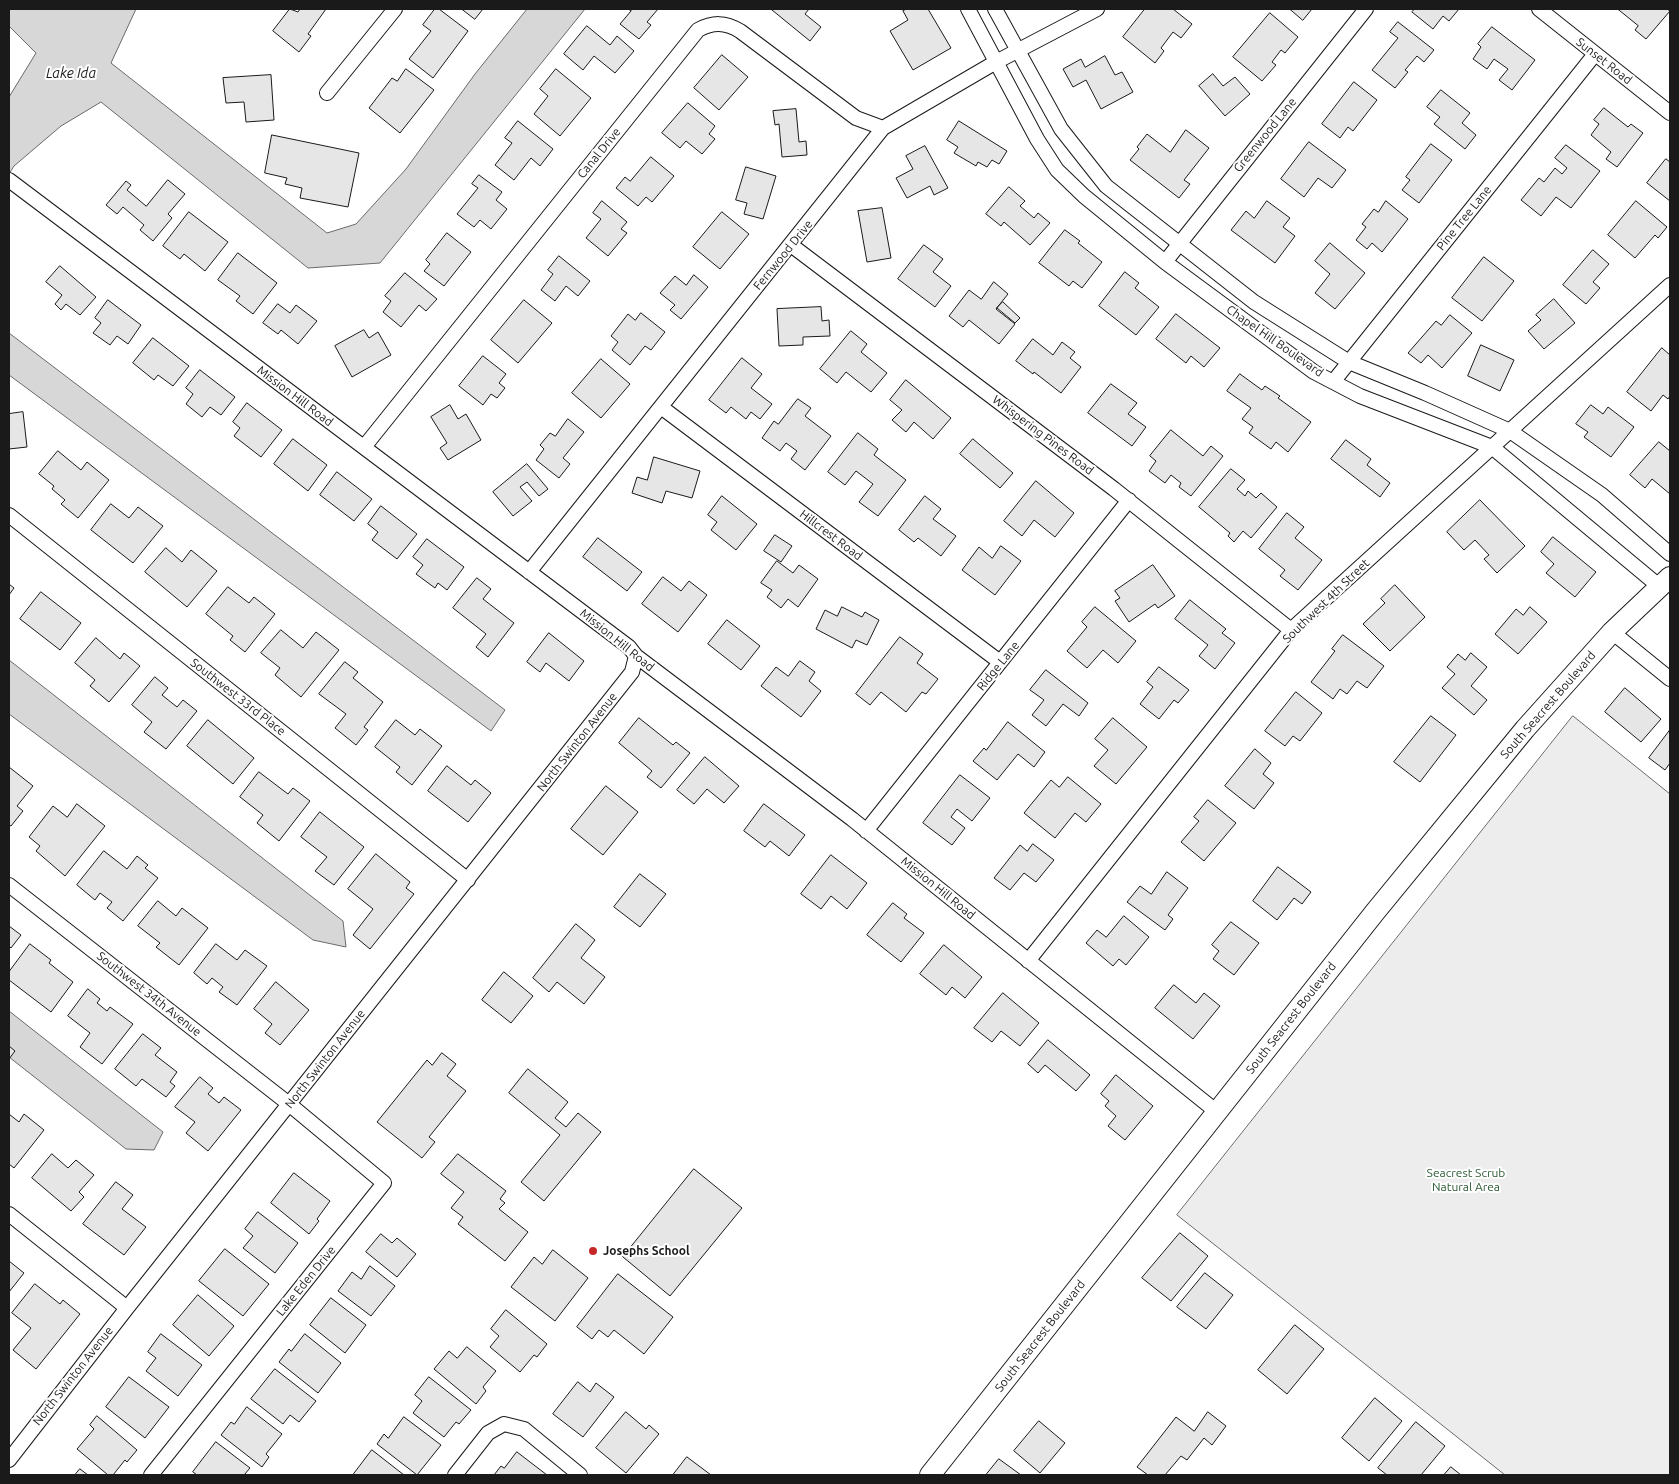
<!DOCTYPE html>
<style>
body{margin:0}
#map{position:relative;width:1679px;height:1484px;overflow:hidden;background:#fff;font-family:Ubuntu,sans-serif}
canvas{display:block}
.frame{position:absolute;inset:0;border:10px solid #1a1a1a;pointer-events:none}
</style>
<div id="map">
<canvas width="1679" height="1484"></canvas>
<div class="frame"></div>
</div>
<script>
const ctx = document.querySelector('canvas').getContext('2d');
ctx.lineJoin = 'round';
function paint(path, color) { ctx.fillStyle = color; ctx.fill(path, 'evenodd'); }
function stroke(path, color, width, dash) { ctx.strokeStyle = color; ctx.lineWidth = width; ctx.lineCap = dash ? 'butt' : 'round'; ctx.setLineDash(dash || []); ctx.stroke(path); }
function label(font, color, halo, rows, align = 'center') {
  ctx.font = font + ' Ubuntu,sans-serif'; ctx.lineWidth = 4; ctx.setLineDash([]); ctx.textBaseline = 'middle'; ctx.strokeStyle = halo; ctx.fillStyle = color; for (const [text, x, y, turn = 0] of rows) {
    ctx.save(); ctx.translate(x, y); ctx.rotate((+turn || 0) * Math.PI / 180); ctx.textAlign = isNaN(turn) ? turn : align; if (halo) ctx.strokeText(text, 0, 0); ctx.fillText(text, 0, 0); ctx.restore();
  }
}
const built = new Path2D(`
 M1573,716L1670,794V1475H1505L1177,1215Z`);
const water = new Path2D(`
 M9,9H136L111,63L327,233L356,224L406,169L475,74L527,9H585L380,263L308,268L101,102L61,126L14,166L9,174V97L36,53L9,26Z
 M9,333L505,710L491,731L9,375Z
 M9,660L343,921L346,947L313,940L9,714Z
 M9,1011L163,1132L154,1150L126,1149L9,1057Z`);
const building = new Path2D(`
 M290,9L298,12L300,9H326L308,34L311,36L299,52L273,31Z
 M435,9H439L468,31L433,78L409,59L431,31L423,25Z
 M462,9H483L475,19Z
 M628,9H658L647,22L651,25L639,39L620,24L631,11Z
 M773,9H809L805,14L821,27L810,41L772,10Z
 M907,9H928L951,48L913,70L890,31L908,20L903,11Z
 M1145,9H1173L1192,24L1181,38L1173,32L1161,48L1164,51L1155,63L1123,37Z
 M1290,9H1312L1303,20Z
 M1415,9H1459L1449,21L1443,16L1433,29L1412,12Z
 M1618,9H1667L1670,11L1646,39L1635,30L1638,26Z
 M1270,13L1298,37L1285,53L1281,50L1272,62L1276,65L1262,81L1233,57Z
 M1398,22L1434,50L1424,62L1417,56L1405,70L1408,72L1395,88L1372,70L1398,38L1390,32Z
 M587,26L610,45L617,36L634,51L615,73L594,56L583,70L564,54Z
 M1492,27L1535,60L1512,90L1499,80L1508,69L1494,59L1487,69L1473,59L1481,47L1478,44Z
 M722,55L748,77L719,110L694,88Z
 M1105,56L1115,75L1122,72L1133,92L1101,109L1086,80L1073,87L1063,69L1081,59L1085,67Z
 M406,69L434,90L400,133L369,108L392,78L397,81Z
 M556,69L591,98L560,136L534,114L548,96L540,89Z
 M1213,74L1223,86L1235,77L1250,94L1225,116L1199,86Z
 M271,75L274,120L246,122L244,102L226,103L223,78Z
 M1354,82L1377,100L1353,131L1348,127L1340,138L1322,124Z
 M1441,90L1470,113L1462,123L1476,135L1465,149L1434,124L1440,117L1427,107Z
 M688,103L715,126L709,134L715,139L702,154L686,141L680,148L662,133Z
 M1604,108L1628,127L1631,124L1643,133L1617,167L1606,159L1611,152L1591,135L1599,124L1594,120Z
 M796,109L799,142L806,141L807,155L782,157L779,124L775,125L773,111Z
 M518,121L553,149L540,166L531,158L514,180L495,165L512,143L505,138Z
 M959,121L1007,151L999,164L992,160L987,167L978,162L976,166L954,153L958,147L947,140Z
 M1186,130L1209,148L1184,180L1190,184L1179,198L1130,160L1139,149L1137,147L1147,134L1170,152Z
 M272,135L359,153L348,207L300,198L302,188L285,184L287,178L265,173Z
 M1309,142L1346,170L1332,188L1318,178L1304,197L1281,179Z
 M1431,144L1452,160L1419,203L1402,190L1410,180L1406,177Z
 M1566,145L1600,171L1571,208L1556,197L1541,216L1521,200L1539,178L1544,182L1555,168L1562,174L1567,168L1555,158Z
 M925,146L948,188L934,195L930,186L907,198L896,178L913,169L906,156Z
 M651,157L674,176L652,202L646,197L638,206L616,188L625,177L630,181Z
 M1666,159L1670,162V201L1647,183Z
 M746,167L776,176L763,219L744,214L747,203L736,200Z
 M479,175L502,192L496,200L507,209L491,229L480,220L474,227L457,214L478,188L472,184Z
 M168,180L185,194L168,214L172,218L153,241L140,230L144,225L123,207L117,214L106,205L126,181L131,185L127,190L146,206Z
 M1009,187L1025,201L1020,206L1034,218L1038,213L1050,223L1030,245L1004,222L1001,226L986,214Z
 M602,201L627,222L621,229L627,233L608,256L586,238L601,219L593,213Z
 M1267,201L1290,218L1283,227L1295,236L1275,263L1231,230L1246,211L1254,218Z
 M1386,201L1408,219L1382,252L1372,243L1367,249L1356,240L1366,227L1362,224L1374,209L1378,212Z
 M1636,201L1667,227L1658,238L1655,235L1635,258L1608,235Z
 M882,208L891,258L867,262L858,211Z
 M189,212L228,242L205,271L184,254L180,259L163,246Z
 M722,212L749,234L720,269L693,247Z
 M1065,230L1080,241L1078,243L1102,262L1082,288L1073,281L1069,286L1039,263Z
 M447,233L471,252L444,286L424,271L430,264L426,260Z
 M1330,243L1365,273L1335,309L1315,293L1330,274L1315,261Z
 M924,245L943,259L933,272L951,286L935,307L898,279Z
 M1593,250L1609,264L1593,282L1600,288L1586,304L1563,285Z
 M238,253L277,283L253,314L236,301L240,296L218,280Z
 M559,256L590,281L578,296L566,286L555,301L541,290L553,274L548,270Z
 M1484,257L1514,281L1482,321L1452,298Z
 M60,266L96,297L80,315L66,304L61,310L55,304L62,295L46,282Z
 M1125,272L1139,283L1135,288L1159,307L1136,335L1099,306Z
 M405,273L437,299L426,311L419,305L401,327L383,312L391,301L385,296Z
 M694,275L708,287L681,319L670,310L675,305L660,293L675,276L686,285Z
 M994,282L1008,294L996,309L1015,324L999,344L969,320L963,327L949,316L969,290L981,299Z
 M1554,299L1575,323L1544,349L1528,331L1541,320L1536,315Z
 M108,300L141,325L128,344L117,336L110,345L93,333L101,323L95,318Z
 M524,300L552,323L518,363L491,340Z
 M1003,302L1020,318L1015,323L997,308Z
 M278,304L290,313L296,305L317,321L298,344L281,330L278,334L263,323Z
 M821,307L822,321L829,320L830,336L803,337V345L779,346L777,309Z
 M641,313L665,332L651,350L645,346L630,365L612,350L618,342L611,336L628,314L635,320Z
 M1176,314L1220,348L1204,367L1191,356L1186,363L1156,339Z
 M1450,315L1472,333L1442,368L1428,355L1421,363L1408,353L1436,321L1441,325Z
 M364,330L369,338L378,332L391,355L352,377L335,346Z
 M851,331L867,344L861,352L887,373L871,392L846,372L837,383L820,369Z
 M153,338L189,366L173,386L158,375L154,380L133,363Z
 M1033,339L1053,355L1062,342L1075,352L1070,358L1081,367L1061,393L1034,372L1033,374L1016,361Z
 M1481,345L1514,360L1500,391L1468,376Z
 M1662,348L1670,355V396L1668,399L1663,395L1651,411L1627,392Z
 M483,356L506,374L499,383L505,388L497,398L491,394L483,405L459,386Z
 M742,358L762,374L751,388L772,404L760,419L751,412L746,419L731,407L726,413L709,400Z
 M601,359L630,384L601,418L572,393Z
 M200,370L235,397L221,415L210,407L202,417L186,404L193,394L186,388Z
 M1240,374L1262,390L1265,386L1280,396L1278,398L1311,422L1288,452L1276,442L1271,449L1249,433L1253,427L1242,419L1251,408L1227,391Z
 M906,380L951,418L933,439L914,422L906,432L892,420L902,410L890,400Z
 M1111,384L1137,403L1128,414L1146,427L1132,446L1088,413Z
 M798,399L811,408L805,416L831,436L805,470L791,459L797,451L786,443L780,451L762,438L774,421L778,424Z
 M247,403L282,430L261,457L234,436L240,428L233,422Z
 M450,405L458,419L466,414L481,440L448,460L440,448L447,443L431,417Z
 M1591,405L1603,414L1608,407L1634,427L1611,457L1584,437L1588,432L1576,424Z
 M23,412L27,447L9,449V414Z
 M568,419L584,432L563,458L570,464L559,478L536,460L544,449L540,445L550,433L555,436Z
 M1171,430L1203,456L1211,446L1223,456L1191,496L1179,487L1181,483L1171,475L1165,483L1149,471L1156,461L1150,456Z
 M858,433L878,449L874,455L906,480L878,516L859,502L873,484L856,471L845,485L828,472Z
 M293,439L327,465L308,491L274,464Z
 M973,439L1013,473L1000,488L960,454Z
 M1346,440L1371,459L1367,465L1390,483L1380,497L1331,459Z
 M1659,442L1670,451V494L1652,479L1645,488L1630,475Z
 M58,451L81,470L87,462L109,480L78,518L61,504L65,500L52,489L54,486L39,474Z
 M654,457L700,471L692,498L666,491L662,503L632,493L637,477L647,480Z
 M527,464L548,489L539,496L527,482L520,487L532,501L513,516L493,492Z
 M1231,469L1245,480L1237,489L1245,496L1248,491L1256,498L1261,493L1277,507L1251,538L1243,531L1234,542L1228,536L1230,533L1199,507Z
 M337,472L372,499L354,521L320,495Z
 M1036,481L1074,513L1055,537L1034,520L1022,536L1004,521Z
 M722,496L757,524L736,550L711,530L717,522L708,515Z
 M925,496L941,509L933,519L956,536L941,556L918,538L914,542L899,530Z
 M1480,500L1525,546L1497,573L1484,559L1489,555L1475,540L1464,550L1447,532Z
 M111,504L129,518L138,507L163,526L133,563L91,530Z
 M381,506L417,534L397,559L372,540L378,532L368,524Z
 M1287,513L1304,527L1295,538L1322,560L1298,590L1280,576L1285,570L1259,549Z
 M775,535L792,546L781,562L764,551Z
 M1553,537L1596,572L1575,597L1546,573L1554,564L1541,552Z
 M598,538L642,572L627,591L583,557Z
 M427,539L464,567L447,590L438,583L435,588L416,574L423,565L413,557Z
 M1001,546L1021,561L995,595L962,570L979,547L992,558Z
 M166,548L182,562L191,550L217,571L187,607L145,572Z
 M777,561L793,573L799,565L818,579L798,607L788,599L781,608L767,597L772,590L761,583Z
 M1153,565L1175,596L1158,608L1155,604L1129,622L1115,601L1120,598L1115,591Z
 M663,577L681,591L689,581L707,595L678,632L642,604Z
 M477,578L491,589L483,599L514,623L488,657L476,647L486,634L453,608Z
 M9,584L14,588L9,595Z
 M1395,585L1425,617L1390,651L1363,624L1385,603L1381,599Z
 M228,587L249,603L254,597L275,614L245,652L230,640L233,636L206,614Z
 M41,592L81,623L60,650L20,619Z
 M1190,600L1226,629L1222,633L1235,643L1215,669L1199,656L1208,645L1175,619Z
 M842,607L862,617L865,612L879,620L867,645L856,640L852,648L816,629L825,610L837,616Z
 M1095,607L1136,641L1118,663L1103,650L1087,668L1067,651L1087,627L1082,622Z
 M1530,607L1547,622L1518,654L1495,634L1516,609L1523,615Z
 M727,620L760,646L741,670L708,644Z
 M281,630L303,648L316,632L339,650L301,697L275,675L280,668L261,653Z
 M549,633L584,661L569,681L546,663L540,672L527,662Z
 M1343,635L1384,666L1367,688L1357,681L1347,694L1340,689L1333,699L1311,682L1335,651L1332,649Z
 M900,637L923,654L917,663L938,679L926,694L922,692L906,712L881,692L870,705L856,694Z
 M96,638L120,659L124,653L140,666L109,702L90,686L95,680L75,663Z
 M1471,653L1487,667L1471,686L1487,700L1474,715L1442,688L1455,674L1447,667L1458,654L1465,660Z
 M800,661L815,672L809,681L821,691L801,717L761,686L776,667L788,676Z
 M345,662L358,672L353,678L383,702L364,727L368,730L356,745L335,728L346,714L319,694Z
 M1159,667L1189,690L1178,703L1174,700L1159,719L1140,704L1153,687L1147,682Z
 M1046,670L1088,703L1079,716L1063,704L1046,726L1032,715L1044,700L1030,690Z
 M155,677L168,688L162,695L177,707L183,700L197,711L166,749L144,732L152,722L132,705Z
 M1625,688L1661,719L1641,742L1605,712Z
 M1296,692L1322,713L1300,741L1293,736L1285,746L1265,731Z
 M1431,716L1456,735L1420,782L1394,762Z
 M639,718L673,745L676,742L690,753L661,788L647,777L652,771L619,743Z
 M1113,718L1147,747L1116,784L1094,766L1108,750L1095,739Z
 M208,720L254,758L233,784L187,746Z
 M396,720L415,735L420,729L442,746L412,785L396,772L400,767L375,747Z
 M1008,722L1045,752L1034,767L1018,754L997,780L973,761L984,748L986,750Z
 M1670,730V763L1665,770L1649,758Z
 M1255,749L1271,763L1263,774L1274,783L1254,809L1225,786Z
 M705,757L739,786L724,803L707,789L694,804L677,790Z
 M447,766L471,785L475,780L491,793L468,822L428,791Z
 M9,767L33,786L17,806L23,811L11,826L9,825Z
 M259,772L288,794L293,788L310,801L279,841L257,823L263,815L240,797Z
 M960,775L990,798L972,821L957,809L951,817L965,828L952,845L923,823Z
 M1068,777L1101,804L1086,822L1075,813L1055,838L1024,813L1051,780L1059,787Z
 M606,786L638,812L603,855L571,829Z
 M1208,800L1236,823L1204,861L1181,842L1199,821L1194,817Z
 M77,804L105,826L65,876L36,851L40,846L29,837L53,806L67,817Z
 M764,804L805,835L789,856L770,841L765,847L744,831Z
 M320,812L364,847L334,885L315,871L327,857L301,837Z
 M1033,844L1054,860L1036,882L1024,873L1010,890L994,878L1020,845L1027,851Z
 M104,851L127,869L137,856L148,865L145,868L158,878L123,921L107,908L112,902L100,893L95,900L77,885Z
 M376,854L410,882L406,888L414,894L370,949L353,935L373,909L348,889Z
 M831,855L867,883L847,909L831,896L821,909L801,894Z
 M1278,867L1311,892L1302,904L1294,898L1277,920L1253,901Z
 M1167,872L1188,888L1168,915L1173,919L1165,930L1127,902L1140,886L1151,894Z
 M640,874L666,894L640,927L614,907Z
 M158,901L176,916L182,908L208,928L179,965L156,947L160,943L138,926Z
 M893,903L907,914L904,918L924,933L901,962L867,935Z
 M1124,916L1149,937L1126,965L1119,959L1113,966L1086,943L1097,930L1106,937Z
 M1231,922L1259,943L1234,975L1213,959L1219,951L1212,945Z
 M576,924L595,940L581,958L605,977L584,1004L557,982L549,992L533,978Z
 M9,926L21,935L11,948L9,946Z
 M30,944L51,960L49,963L73,982L51,1012L9,980V972Z
 M216,944L237,960L245,950L267,966L237,1005L219,992L223,987L212,978L207,984L194,973Z
 M944,945L982,977L965,998L952,987L946,995L920,974Z
 M504,972L533,996L511,1023L482,1000Z
 M276,982L309,1010L280,1045L265,1033L272,1024L254,1009Z
 M1174,985L1196,1003L1204,993L1220,1006L1193,1039L1155,1008Z
 M88,989L100,999L97,1003L107,1011L110,1007L133,1024L102,1064L80,1047L90,1033L68,1016Z
 M1003,993L1039,1023L1020,1046L1001,1031L992,1042L974,1028Z
 M143,1034L161,1048L155,1055L177,1072L170,1082L175,1086L166,1097L142,1079L136,1086L115,1069Z
 M1048,1040L1090,1075L1076,1091L1045,1065L1038,1073L1028,1064Z
 M9,1046L15,1051L9,1059Z
 M442,1053L456,1064L447,1076L466,1091L429,1137L435,1142L422,1158L377,1122L427,1060L432,1065Z
 M528,1069L568,1102L555,1118L566,1127L578,1113L601,1132L544,1201L521,1182L560,1135L509,1093Z
 M1116,1075L1153,1106L1125,1140L1108,1126L1116,1116L1105,1106L1109,1101L1101,1094Z
 M200,1077L213,1088L208,1094L219,1103L224,1097L241,1110L208,1151L186,1133L195,1122L175,1107Z
 M9,1114L19,1122L24,1114L44,1130L14,1168L9,1164Z
 M52,1154L68,1168L76,1160L94,1175L79,1192L84,1197L71,1211L32,1178Z
 M458,1154L506,1191L500,1199L505,1203L499,1209L528,1232L505,1261L458,1224L463,1217L451,1208L464,1192L441,1174Z
 M694,1169L742,1208L670,1296L623,1257Z
 M294,1173L330,1201L317,1219L319,1221L309,1234L271,1203Z
 M116,1182L133,1195L122,1209L146,1227L124,1255L83,1224Z
 M258,1212L298,1243L275,1273L243,1248L253,1236L245,1229Z
 M1180,1233L1208,1256L1171,1301L1142,1278Z
 M381,1234L392,1243L397,1238L416,1254L397,1277L366,1252Z
 M225,1249L269,1284L243,1316L199,1281Z
 M553,1250L588,1278L555,1321L511,1287L534,1257L542,1264Z
 M9,1261L24,1273L9,1292Z
 M370,1266L395,1286L371,1316L338,1291L352,1272L361,1279Z
 M1205,1273L1233,1295L1206,1329L1177,1307Z
 M618,1274L673,1317L644,1354L614,1330L608,1337L599,1330L592,1339L577,1327Z
 M35,1284L60,1304L63,1300L80,1314L36,1369L13,1350L31,1328L12,1313Z
 M198,1295L234,1326L209,1356L173,1325Z
 M331,1298L366,1325L345,1353L310,1325Z
 M506,1310L547,1344L537,1357L534,1355L520,1372L490,1347L499,1336L491,1329Z
 M1295,1325L1324,1349L1287,1394L1258,1370Z
 M161,1334L202,1365L178,1396L146,1371L156,1358L148,1352Z
 M305,1334L341,1363L318,1393L279,1362L289,1349L291,1351Z
 M467,1347L496,1371L483,1387L486,1391L476,1404L434,1369L449,1351L457,1358Z
 M275,1369L316,1401L299,1422L290,1415L283,1424L251,1399Z
 M129,1377L169,1407L145,1438L106,1407Z
 M429,1377L471,1410L459,1424L456,1422L444,1437L413,1413L422,1401L415,1395Z
 M578,1382L590,1392L596,1383L614,1397L583,1437L553,1414Z
 M1375,1398L1402,1421L1369,1461L1342,1438Z
 M247,1407L282,1434L266,1454L269,1457L262,1467L221,1435L231,1422L234,1424Z
 M626,1412L646,1429L649,1425L659,1434L626,1473L596,1448Z
 M1208,1412L1226,1426L1212,1445L1204,1438L1187,1460L1181,1456L1165,1475H1148L1137,1467L1176,1417L1194,1431Z
 M97,1416L137,1450L127,1462L125,1460L113,1475H108L77,1449L94,1429L90,1425Z
 M404,1417L441,1445L417,1475L377,1444L384,1434L388,1438Z
 M1039,1421L1065,1443L1040,1473L1014,1451Z
 M1416,1422L1445,1446L1421,1475H1387L1378,1468Z
 M216,1442L250,1468L244,1475H197L193,1472Z
 M372,1450L404,1475H353Z
 M517,1452L547,1475H494L501,1466L504,1468Z
 M687,1457L711,1475H673Z
 M999,1459L1021,1475H986Z
 M1451,1467L1461,1475H1444Z
 M80,1469L88,1475H75Z`);
const street = new Path2D(`
 M968,9L1037,139L1057,170L1084,196L1165,262L1314,372L1360,396L1492,447L1660,587
 M995,9L1061,129L1106,186L1254,302L1349,362L1425,393L1510,431L1602,495L1670,554
 M1539,9L1670,113
 M327,93L395,9
 M9,180L629,647L636,656L852,819L1217,1112
 M791,245L1114,489L1291,630
 M1165,262L1366,9
 M1333,382L1595,54
 M661,407L1000,662
 M364,447L698,30C713,22 725,22 740,31L856,118L883,128
 M9,515L468,880
 M529,572L883,128L996,62L1097,9
 M1612,632L1670,679
 M866,831L1129,500
 M9,885L289,1104L384,1183L151,1475
 M1028,961L1291,630L1670,285
 M9,1214L127,1308
 M9,1460L127,1308L632,672L636,656
 M455,1475L488,1433L504,1424L524,1429L580,1475`);
const secondary = new Path2D(`
 M930,1475L1375,912L1525,729L1612,632L1670,577`);
const markers = [
 [593,1251,5,"#c62828"]
];
const streetNames = [
 ["Sunset Road",1604,61,38],
 ["Greenwood Lane",1265,135,-51],
 ["Canal Drive",599,153,-51],
 ["Pine Tree Lane",1464,218,-51],
 ["Fernwood Drive",783,255,-51],
 ["Chapel Hill Boulevard",1275,341,35],
 ["Mission Hill Road",295,396,37],
 ["Whispering Pines Road",1043,435,37],
 ["Hillcrest Road",831,535,37],
 ["Southwest 4th Street",1326,601,-44],
 ["Mission Hill Road",617,640,39],
 ["Ridge Lane",998,666,-51],
 ["Southwest 33rd Place",238,697,38],
 ["South Seacrest Boulevard",1548,705,-49],
 ["North Swinton Avenue",577,742,-52],
 ["Mission Hill Road",938,888,39],
 ["Southwest 34th Avenue",149,994,38],
 ["South Seacrest Boulevard",1291,1018,-52],
 ["North Swinton Avenue",325,1059,-52],
 ["Lake Eden Drive",306,1281,-51],
 ["South Seacrest Boulevard",1040,1336,-52],
 ["North Swinton Avenue",73,1376,-52]
];
const parkNames = [
 ["Seacrest Scrub",1466,1173],
 ["Natural Area",1466,1187]
];
const poiNames = [
 ["Josephs School",603,1251]
];
const waterNames = [
 ["Lake Ida",71,73]
];
paint(built, '#ededed');
stroke(built, '#6a6a6a', 1);
paint(water, '#d7d7d7');
stroke(water, '#6a6a6a', 1);
paint(building, '#e6e6e6');
stroke(building, '#1a1a1a', 1);
stroke(street, '#1a1a1a', 16);
stroke(secondary, '#1a1a1a', 22);
stroke(street, '#fff', 14);
stroke(secondary, '#fff', 20);
for (const [x, y, r, color] of markers) { const dot = new Path2D(); dot.arc(x, y, r, 0, 2 * Math.PI); ctx.fillStyle = color; ctx.fill(dot); stroke(dot, '#fff', 2); }
label('12px', '#1a1a1a', '#fff', streetNames);
label('12px', '#2b5a34', '#fff', parkNames);
label('bold 12px', '#1a1a1a', '#fff', poiNames, 'left');
label('italic 14px', '#1a1a1a', '#fff', waterNames);
</script>
